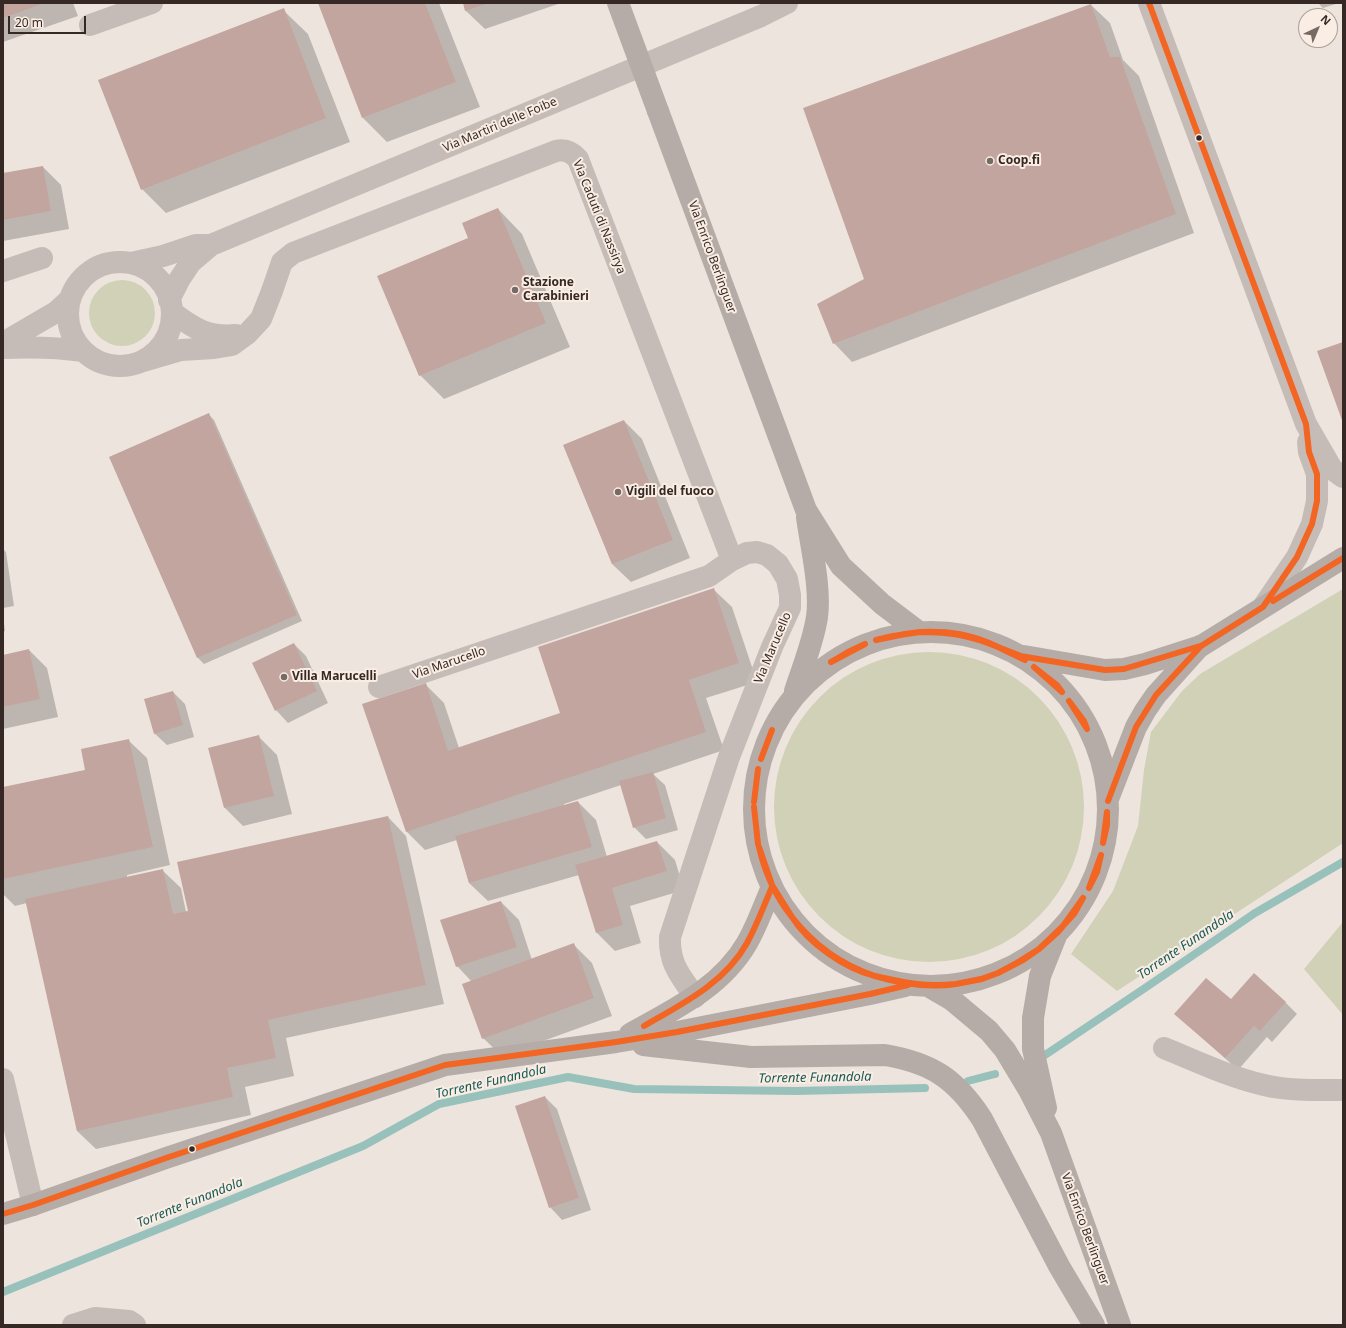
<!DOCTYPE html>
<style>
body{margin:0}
#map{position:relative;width:1346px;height:1328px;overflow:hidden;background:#ede4dd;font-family:"Noto Sans",sans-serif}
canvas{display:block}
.frame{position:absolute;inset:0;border:4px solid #362925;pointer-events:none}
.north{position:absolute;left:1298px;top:8px;width:40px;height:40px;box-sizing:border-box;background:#faede4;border:1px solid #ac9f98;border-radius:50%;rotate:44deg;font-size:11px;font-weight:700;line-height:16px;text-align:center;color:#362925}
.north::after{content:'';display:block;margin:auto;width:14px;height:18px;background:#766a65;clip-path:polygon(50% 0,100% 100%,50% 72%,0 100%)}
.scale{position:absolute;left:8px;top:16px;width:78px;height:18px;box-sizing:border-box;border:2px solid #362925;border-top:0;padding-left:5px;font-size:12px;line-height:14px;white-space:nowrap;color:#362925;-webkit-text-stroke:3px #faede4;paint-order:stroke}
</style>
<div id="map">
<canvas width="1346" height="1328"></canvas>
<div class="frame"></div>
<div class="north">N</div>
<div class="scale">20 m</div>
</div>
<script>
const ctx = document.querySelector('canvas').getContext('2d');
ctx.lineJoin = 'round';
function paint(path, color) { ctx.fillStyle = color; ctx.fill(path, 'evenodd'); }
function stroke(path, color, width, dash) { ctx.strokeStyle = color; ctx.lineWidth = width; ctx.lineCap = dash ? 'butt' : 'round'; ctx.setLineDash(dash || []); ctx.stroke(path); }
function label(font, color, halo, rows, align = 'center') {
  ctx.font = font + ' "Noto Sans",sans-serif'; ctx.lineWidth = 4; ctx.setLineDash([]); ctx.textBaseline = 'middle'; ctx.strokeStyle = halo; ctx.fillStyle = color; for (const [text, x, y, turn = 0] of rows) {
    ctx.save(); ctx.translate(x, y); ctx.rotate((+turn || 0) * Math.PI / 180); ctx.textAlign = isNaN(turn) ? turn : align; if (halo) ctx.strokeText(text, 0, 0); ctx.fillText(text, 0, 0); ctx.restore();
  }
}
const green = new Path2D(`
 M89 313a33 33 0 1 1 66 0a33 33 0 1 1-66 0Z
 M1343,589V843L1117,991L1071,954L1113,891L1138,826L1144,770L1151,732L1182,691L1200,674Z
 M774 807a155 155 0 1 1 310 0a155 155 0 1 1-310 0Z
 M1343,922V1015L1304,969Z`);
const shadow = new Path2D(`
 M3,3H73L78,16L3,42Z
 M319,3H439L480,107L387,142L363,118Z
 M464,3H561L485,29L466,11Z
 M1318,3H1339L1323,8Z
 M1091,5L1110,23L1123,60L1139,76L1194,233L852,362L834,343L866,279Z
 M283,10L308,34L350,142L166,213L142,189Z
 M43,167L61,185L69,229L3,241V174Z
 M498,209L522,234L570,347L444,399L420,375L469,238Z
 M208,414L214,420L302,621L204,664L198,658L110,457Z
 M624,421L642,439L690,558L631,582L612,564L564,445Z
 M3,549L6,552L14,606L3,608Z
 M713,589L732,607L757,682L706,698L724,750L653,774L665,785L678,830L646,839L634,827L621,785L564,804V806L578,802L596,820L607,857L657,842L675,860L684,890L630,906L641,943L615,951L597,933L579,875L488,901L469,883L457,840L425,850L407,832L364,705L425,684L444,703L459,748L562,714Z
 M3,615L5,631L3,632Z
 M294,644L306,656L328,703L288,723L276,710Z
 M29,650L47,668L58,717L3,729V656Z
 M173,692L185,704L194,737L167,745L154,733Z
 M258,736L277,755L292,814L243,826L225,808Z
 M128,740L147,758L170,865L127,875V878L162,870L181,888L186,912L388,817L406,836L444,1004L286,1038L294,1076L245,1087L251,1115L96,1149L77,1131L27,903L15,906L3,894V788L86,770Z
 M501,902L519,920L532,960L573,944L592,963L612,1016L502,1056L483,1038L472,982L457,966Z
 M1231,1001L1285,1002L1297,1014L1272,1042L1267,1037L1238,1070L1176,1014Z
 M545,1097L557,1109L591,1210L562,1220L550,1207Z`);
const stream = new Path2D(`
 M1045,1055L1145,988L1255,913L1343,862
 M968,1081L995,1074
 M3,1292L363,1146L439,1104L568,1077L634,1089L796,1091L925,1088`);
const building = new Path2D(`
 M3,3H45L3,18Z
 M318,3H425L456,82L362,118Z
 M463,3H489L465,11Z
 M1091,4L1110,57H1120L1176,214L833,344L817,304L864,279L803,108Z
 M284,8L326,118L141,190L98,80Z
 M43,166L51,211L3,220V173Z
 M498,208L546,323L419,376L377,276L468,238L462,223Z
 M1343,342V423L1317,351Z
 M209,413L297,615L197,658L109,457Z
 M624,420L673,540L612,564L563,445Z
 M714,588L739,663L689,680L706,732L406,832L362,704L426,683L448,751L560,713L538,647Z
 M294,643L317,691L275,711L252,663Z
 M29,649L40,699L3,707V655Z
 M173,691L183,725L154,734L144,699Z
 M259,735L274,796L224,808L208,748Z
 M129,739L153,847L3,879V787L85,770L81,749Z
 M653,772L666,818L633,828L619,781Z
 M578,801L592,847L469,883L455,836Z
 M388,816L426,985L268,1020L276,1058L227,1068L233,1097L77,1131L25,899L163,869L173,914L188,911L177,862Z
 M657,841L667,871L612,888L623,925L596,933L575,865Z
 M501,901L517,947L456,967L440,920Z
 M574,943L594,998L482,1039L462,984Z
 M1254,973L1286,1002L1260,1031L1254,1026L1225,1058L1174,1014L1206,978L1231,999Z
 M545,1096L579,1198L549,1208L515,1106Z`);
const street = new Path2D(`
 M1149,3L1306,424L1332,469L1343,477
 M90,25L152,3
 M68 314a52 52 0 1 1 104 0a52 52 0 1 1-104 0Z
 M131,263L163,256L196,245H210
 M3,271L42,258
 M169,300L179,280L191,262L211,245L761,16L787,3
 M172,312C193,328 208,338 236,335
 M3,343L56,312L69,300
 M3,348C30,347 56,347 82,351
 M140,362L181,350L214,348L232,345L247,334L261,319L272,291L282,262L293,253L556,151C565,149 572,152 578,159L732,560
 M1263,607L1297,557L1312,524L1317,501V474L1309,452L1308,442
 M379,687L709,576L732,560L747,553L757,552L767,555L778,564L787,579L790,595V608L772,647L729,757L670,937C669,965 681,976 695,997
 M1164,1048C1196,1061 1229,1077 1264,1085C1289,1091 1317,1090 1343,1090
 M3,1079L33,1205
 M73,1325L95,1318L129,1321L135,1325`);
const secondary = new Path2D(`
 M658,111L806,510L841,566L882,604L919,632
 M754 809a177 177 0 1 1 354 0a177 177 0 1 1-354 0Z
 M1024,656L1105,670L1124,669L1145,664L1201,646L1343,558
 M795,691C803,666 813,643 817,617C821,588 811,547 807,517
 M1108,799L1136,727L1145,711L1156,695L1200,646
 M928,986L952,1000L989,1031L1005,1050L1029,1090L1051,1133L1120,1325
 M630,1034C673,1010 721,988 747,943C757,926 764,905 772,887
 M643,1045L751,1057L885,1055C932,1063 956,1079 982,1119L1059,1266L1094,1325
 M1046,1108L1033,1049V1018L1040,976L1056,936
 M3,1214L33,1205L166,1158L445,1065L616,1042L677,1032L870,994L905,986`);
const secondaryBridge = new Path2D(`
 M618,3L658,111`);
const bus1 = new Path2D(`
 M1273,601L1343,558
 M920,632C950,631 971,634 998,647
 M920,632C951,632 969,635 998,647
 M876,640L893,636L920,632
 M876,640L905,634L920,632
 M998,647L1021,656L1025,660
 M998,647L1025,660
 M1020,656L1105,670L1124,669L1200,646
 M831,662L848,652L865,644
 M831,662L865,644
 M1034,667L1057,685L1062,692
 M1034,667L1062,692
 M1069,701L1084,721L1087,729
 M1069,701L1087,729
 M761,759L772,730
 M761,759L772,730
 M1108,801L1136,727L1156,695L1201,646L1263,607L1297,557L1312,524L1317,501V474L1309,452L1306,424L1149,3
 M754,802L758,769
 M754,802L758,769
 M754,807L758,844
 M754,807L758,844
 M1103,843L1107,812
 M1103,843L1107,825V812
 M759,847L772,885L792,917
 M759,847C765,873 775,896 792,917
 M1089,888L1101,855
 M1089,888L1097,872L1101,855
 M792,917C813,944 842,965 875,976
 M792,917C808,943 845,969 875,976
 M1063,926L1083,898
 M1063,926L1074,914L1083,898
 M1039,949L1063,926
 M1039,949L1058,932L1063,926
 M998,973L1023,960L1039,949
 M998,973L1015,964L1039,949
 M875,976C906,983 924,987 956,984
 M875,976C902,984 928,988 956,984
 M956,984L981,979L998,973
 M956,984L982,979L998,973
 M644,1026C682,1004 725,983 747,943C757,925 764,905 772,887
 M3,1214L33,1205L166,1158L445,1065L616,1042L677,1032L870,994L908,985`);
const markers = [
 [1199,138,3.5,"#362925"],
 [990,161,4,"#766a65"],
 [515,290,4,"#766a65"],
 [618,492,4,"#766a65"],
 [284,677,4,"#766a65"],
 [192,1149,3.5,"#362925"]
];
const streetNames = [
 ["Via Martiri delle Foibe",500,125,-23],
 ["Via Caduti di Nassirya",599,217,68],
 ["Via Enrico Berlinguer",712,257,70],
 ["Via Marucello",773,648,-67],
 ["Via Marucello",449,663,-19],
 ["Via Enrico Berlinguer",1085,1229,70]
];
const poiNames = [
 ["Coop.fi",998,161],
 ["Stazione",523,283],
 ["Carabinieri",523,297],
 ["Vigili del fuoco",626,492],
 ["Villa Marucelli",292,677]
];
const waterNames = [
 ["Torrente Funandola",1186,945,-34],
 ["Torrente Funandola",815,1078,-1],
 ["Torrente Funandola",491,1082,-13],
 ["Torrente Funandola",190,1203,-22]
];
paint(green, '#d0d1b6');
paint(shadow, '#0003');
stroke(stream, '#98c1bc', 8);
paint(building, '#c2a59e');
stroke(street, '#c5bcb7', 22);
stroke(secondary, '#b6aca7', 22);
stroke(secondaryBridge, '#b6aca7', 22);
stroke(bus1, '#f26522', 6);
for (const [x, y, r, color] of markers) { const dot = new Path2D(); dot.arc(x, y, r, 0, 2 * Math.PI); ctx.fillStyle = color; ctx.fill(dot); stroke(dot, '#faede4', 1.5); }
label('12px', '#362925', '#faede4', streetNames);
label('bold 12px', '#362925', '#faede4', poiNames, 'left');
label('italic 13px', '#185a57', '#faede4', waterNames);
</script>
